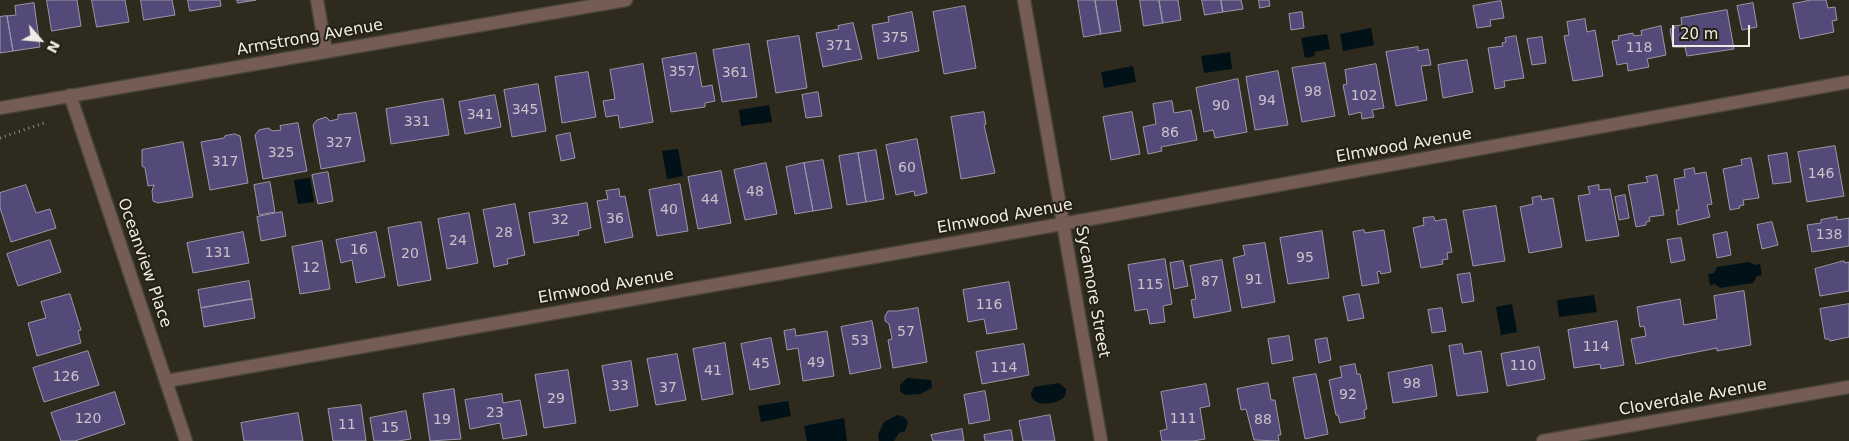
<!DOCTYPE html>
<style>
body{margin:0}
#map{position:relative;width:1849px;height:441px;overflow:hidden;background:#2e2a1d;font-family:"DejaVu Sans",sans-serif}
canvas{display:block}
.north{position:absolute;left:15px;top:15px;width:50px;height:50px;-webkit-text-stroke:4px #242114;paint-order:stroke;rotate:117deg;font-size:14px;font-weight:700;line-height:20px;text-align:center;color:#eeece4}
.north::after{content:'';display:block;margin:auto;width:18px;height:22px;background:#eeece4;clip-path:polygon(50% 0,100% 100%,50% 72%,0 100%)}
.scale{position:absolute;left:1672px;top:25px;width:78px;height:22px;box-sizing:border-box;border:2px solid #eeece4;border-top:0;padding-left:6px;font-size:15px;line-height:18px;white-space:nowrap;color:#eeece4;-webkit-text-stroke:4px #242114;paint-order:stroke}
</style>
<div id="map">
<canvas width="1849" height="441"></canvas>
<div class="north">N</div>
<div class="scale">20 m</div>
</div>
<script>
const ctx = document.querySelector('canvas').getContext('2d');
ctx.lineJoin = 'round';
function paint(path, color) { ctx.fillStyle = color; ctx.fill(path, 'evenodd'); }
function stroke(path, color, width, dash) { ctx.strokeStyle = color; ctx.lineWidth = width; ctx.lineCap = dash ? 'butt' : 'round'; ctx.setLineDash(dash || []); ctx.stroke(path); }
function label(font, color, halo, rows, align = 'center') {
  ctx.font = font + ' "DejaVu Sans",sans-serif'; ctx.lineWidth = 4; ctx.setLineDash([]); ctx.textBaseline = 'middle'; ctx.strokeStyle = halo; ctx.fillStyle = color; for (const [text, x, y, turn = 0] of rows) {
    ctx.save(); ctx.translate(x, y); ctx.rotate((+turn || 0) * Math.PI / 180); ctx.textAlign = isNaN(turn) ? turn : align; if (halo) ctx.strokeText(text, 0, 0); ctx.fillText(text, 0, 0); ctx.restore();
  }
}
const water = new Path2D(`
 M1371,28L1374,45L1343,51L1340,34Z
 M1327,34L1330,49L1314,52L1315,56L1305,58L1301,38Z
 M1230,52L1232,69L1204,73L1201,56Z
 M1133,66L1136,82L1104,88L1101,72Z
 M769,105L772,122L741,126L739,110Z
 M678,149L683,176L667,179L662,151Z
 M310,178L314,202L298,204L294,180Z
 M1749,262L1754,265L1760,264L1762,275L1757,276L1753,283L1720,288L1715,284L1710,285L1708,274L1714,273L1717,267Z
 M1594,295L1597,312L1559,317L1557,300Z
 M1512,304L1517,332L1501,335L1496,307Z
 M907,378L931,380L932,388L920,394L905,395L900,391V385Z
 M1059,383L1066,389C1066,393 1066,394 1064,397C1060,403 1032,410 1031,393L1034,387Z
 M788,401L791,416L761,422L758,406Z
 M898,415L904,417L908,422L905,431L899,433L894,441H879L878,434L884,422Z
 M844,418L847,441H807L804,426Z`);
const building = new Path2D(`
 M47,0H77L81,26L52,31Z
 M92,0H125L129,22L97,27Z
 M141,0H172L175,15L144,20Z
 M188,0H220L221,6L190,11Z
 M237,0H256L238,3Z
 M1078,0H1095L1101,34L1084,37Z
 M1095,0H1116L1121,31L1101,34Z
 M1140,0H1159L1163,23L1144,26Z
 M1159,0H1178L1181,20L1163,23Z
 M1202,0H1221L1223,12L1205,15Z
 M1221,0H1241L1243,9L1223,12Z
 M1259,0H1269L1270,6L1260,8Z
 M1811,0H1826L1828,8L1835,7L1837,20L1832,21L1834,32L1800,39L1793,4Z
 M1501,1L1504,18L1490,20L1491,26L1477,28L1473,6Z
 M34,3L40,47L13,51L7,16L16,15L15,6Z
 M1753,3L1757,27L1742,30L1737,6Z
 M965,6L976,68L944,74L933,12Z
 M1727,10L1734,49L1687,56L1685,47H1673L1670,29L1675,28L1674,26L1682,25L1681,18Z
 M912,12L919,51L878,59L872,25L889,22L888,17Z
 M1302,12L1304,28L1291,30L1289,14Z
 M7,16L13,51L0,53V17Z
 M1585,19L1587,32L1595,30L1603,76L1573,81L1564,36L1569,35L1567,22Z
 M853,23L862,59L823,67L816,33L839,29L838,26Z
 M1661,26L1666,55L1647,59L1649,67L1628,71L1627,63L1617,65L1612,41L1619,40L1618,36L1633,33L1634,36L1642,35L1641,31Z
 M799,36L807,88L776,93L767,41Z
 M1516,36L1524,78L1504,81L1505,87L1495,89L1488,48L1503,46L1502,43L1506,42L1505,38Z
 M1542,37L1546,63L1532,65L1527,39Z
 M749,44L757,97L722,102L713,50Z
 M1418,47V51L1428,49L1431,65L1421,66L1427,100L1396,106L1386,52Z
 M696,53L702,87L712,85L715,101L705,103V107L671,112L662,59Z
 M1467,60L1473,92L1443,98L1438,65Z
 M1325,63L1335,116L1302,122L1292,68Z
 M643,64L653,122L620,128L618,115L606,117L603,101L615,99L610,70Z
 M1376,64L1384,108L1372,110L1374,117L1362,119L1361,112L1349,115L1343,85L1347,84L1345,70Z
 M1278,71L1288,125L1255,130L1246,77Z
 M588,72L596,117L562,123L555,77Z
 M1238,79L1247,132L1215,138L1213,130L1204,132L1196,88Z
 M538,84L546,131L512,137L504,90Z
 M818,92L822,116L806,118L802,95Z
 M495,95L501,127L465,134L459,102Z
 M443,99L449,135L391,144L386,109Z
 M1172,101L1174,113L1191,110L1197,140L1161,147L1162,151L1148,154L1143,127L1156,124L1153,104Z
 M984,112L986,124L984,125L995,173L961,179L951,117Z
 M1132,112L1140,154L1111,160L1103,117Z
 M356,113L365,161L321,169L313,125L317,120L326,117L330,121L338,119V115Z
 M298,123L307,171L263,179L255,135L259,130L268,128L273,131L281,130L280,126Z
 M570,133L575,158L561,161L556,136Z
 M235,134L240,136L248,183L210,190L201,142L224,138L225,136Z
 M917,139L927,193L915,196L914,191L896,195L886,145Z
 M183,142L193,197L158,203L153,201L152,191L154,185L148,186L145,168L142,166V150Z
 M1835,146L1844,196L1807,202L1798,152Z
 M876,150L884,199L866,202L858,153Z
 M858,153L866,202L847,205L839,156Z
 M1787,153L1791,182L1773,184L1768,156Z
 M1751,158L1759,198L1743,200L1744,205L1739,206L1740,208L1730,210L1723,169L1742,165L1741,160Z
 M823,160L832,208L813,211L804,163Z
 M766,163L777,214L745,220L734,170Z
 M804,163L813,211L795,214L786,167Z
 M1694,168L1695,174L1706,172L1712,204L1707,205L1710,217L1678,225L1676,210H1679L1674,179L1685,177L1684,170Z
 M721,171L731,223L698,229L688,177Z
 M328,172L333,201L318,204L312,175Z
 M1657,175L1664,215L1649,217L1650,221L1646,222V225L1636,227L1628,185L1648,182L1646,177Z
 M270,182L275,212L259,215L254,185Z
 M680,184L688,231L657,236L649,190Z
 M26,185L36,213L50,209L56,228L11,242L0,208V193Z
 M1599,185V190L1610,189L1619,236L1586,241L1578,196L1590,194L1588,187Z
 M619,189L620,197L625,196L633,237L605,243L597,201L608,199L606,191Z
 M1625,195L1629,218L1619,220L1615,197Z
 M1541,196L1542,200L1553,198L1562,247L1529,253L1520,207L1533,204L1532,198Z
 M587,203L591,228L578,231L579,235L534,243L529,213Z
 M515,204L525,255L507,259L508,264L494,267L483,210Z
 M1496,206L1505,261L1473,266L1463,211Z
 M282,212L286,236L261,241L257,217Z
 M469,213L478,263L447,269L438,219Z
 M1434,217L1435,221L1446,219L1452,252L1447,253L1448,259L1442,260L1443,264L1421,268L1413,228L1424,225L1423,218Z
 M1837,217V220L1849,218V246L1812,252L1807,225L1821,223V220Z
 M421,222L431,280L398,286L388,228Z
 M1772,222L1778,245L1762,249L1757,225Z
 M1364,230L1365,233L1384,230L1391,272L1381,274L1380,271L1377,272L1379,283L1362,286L1353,232Z
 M1322,231L1329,278L1288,284L1280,238Z
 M243,232L249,263L193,273L187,243Z
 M376,232L385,277L356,283L352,260L341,263L336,240Z
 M1727,232L1731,255L1717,258L1713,235Z
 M1681,238L1685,260L1671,263L1667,240Z
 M50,240L61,272L18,286L7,254Z
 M322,241L330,289L300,294L292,247Z
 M1265,243L1275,302L1242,308L1233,258L1245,255L1243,246Z
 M1165,259L1172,304L1163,306L1165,322L1150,324L1147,309L1135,311L1128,265Z
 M1222,260L1231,311L1194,318L1191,300L1196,299L1190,266Z
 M1183,261L1188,286L1174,289L1170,263Z
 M1844,261L1845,263L1849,262V291L1820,296L1815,269Z
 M1470,273L1474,301L1462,303L1457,275Z
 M249,281L252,299L201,308L198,290Z
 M1009,282L1017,329L987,334L984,319L968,322L963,290Z
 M1744,291L1751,345L1717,351V348L1636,364L1631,339L1646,336L1644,326L1640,327L1637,307L1680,299L1684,325L1717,319L1714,296Z
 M70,294L81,330L78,331L81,343L37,356L28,323L46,318L41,302Z
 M1359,294L1364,318L1348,321L1343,297Z
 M252,299L255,318L204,327L201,308Z
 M1849,304V337L1830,341L1829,339H1825L1820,309Z
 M918,308L927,362L893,368L888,340L892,339L889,324L885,321V316L888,311H897Z
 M1442,308L1446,331L1432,333L1428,310Z
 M872,321L881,368L850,374L841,327Z
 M1617,321L1624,365L1601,369L1600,364L1574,368L1568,330Z
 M795,329L796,336L827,331L834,376L803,381L798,348L787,350L784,331Z
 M1289,336L1293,360L1272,364L1268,339Z
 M771,338L780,384L750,390L741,344Z
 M1327,338L1331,360L1319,363L1315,340Z
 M725,343L733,394L702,400L693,349Z
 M1024,344L1029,375L982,384L976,352Z
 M1462,344L1464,354L1481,351L1488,392L1457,396L1449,346Z
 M1539,347L1545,379L1507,386L1501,354Z
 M88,351L99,385L44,402L33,368Z
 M677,354L686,400L656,405L647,359Z
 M631,361L638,406L610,411L602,366Z
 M1355,364L1357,374H1360L1367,409L1364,410L1365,418L1340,423L1338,415H1336L1329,380L1342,377L1340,367Z
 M1432,365L1437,396L1393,403L1388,373Z
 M568,370L576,423L544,428L535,375Z
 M1316,374L1328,434L1305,439L1293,378Z
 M1268,383L1271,400H1275L1281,435H1278L1279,441L1254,440L1246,409L1241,410L1237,389Z
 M1206,384L1210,406L1200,408L1205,439L1193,441H1162L1160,431L1167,429L1161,392Z
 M454,389L461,439L430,441L423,394Z
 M985,391L990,420L969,424L964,395Z
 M115,392L125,424L75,441H61L51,413Z
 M502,394L503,403L520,400L527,435L503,439L500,423L470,429L465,400Z
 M361,405L366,441H333L328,409Z
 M406,411L411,439L398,441H374L370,418Z
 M298,413L303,441H244L241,423Z
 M1050,415L1055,441H1023L1019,421Z
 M962,429L964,441H933L931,435Z
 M1011,430L1013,441H985L984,435Z`);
const path = new Path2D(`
 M0,138L44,123`);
const minor = new Path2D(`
 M317,0L326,52
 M1024,0L1101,441
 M70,95L186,441
 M0,108L626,0
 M167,381L1096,218L1849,82
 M1543,441L1849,387`);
const numberNames = [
 ["375",895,38],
 ["371",839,46],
 ["118",1639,48],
 ["357",682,72],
 ["361",735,73],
 ["98",1313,92],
 ["102",1364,96],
 ["94",1267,101],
 ["90",1221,106],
 ["345",525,110],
 ["341",480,115],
 ["331",417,122],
 ["86",1170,133],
 ["327",339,143],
 ["325",281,153],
 ["317",225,162],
 ["60",907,168],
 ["146",1821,174],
 ["48",755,192],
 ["44",710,200],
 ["40",669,210],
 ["36",615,219],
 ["32",560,220],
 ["28",504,233],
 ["138",1829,235],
 ["24",458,241],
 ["16",359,250],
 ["131",218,253],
 ["20",410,254],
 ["95",1305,258],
 ["12",311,268],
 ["91",1254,280],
 ["87",1210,282],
 ["115",1150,285],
 ["116",989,305],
 ["57",906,332],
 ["53",860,341],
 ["114",1596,347],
 ["49",816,363],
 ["45",761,364],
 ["110",1523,366],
 ["114",1004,368],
 ["41",713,371],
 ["126",66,377],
 ["98",1412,384],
 ["33",620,386],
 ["37",668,388],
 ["92",1348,395],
 ["29",556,399],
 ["23",495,413],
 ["120",88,419],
 ["111",1183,419],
 ["19",442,420],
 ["88",1263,420],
 ["11",347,425],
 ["15",390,428]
];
const streetNames = [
 ["Armstrong Avenue",310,38,-10],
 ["Elmwood Avenue",1404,146,-10],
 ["Elmwood Avenue",1005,217,-10],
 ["Oceanview Place",144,263,71],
 ["Elmwood Avenue",606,287,-10],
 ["Sycamore Street",1092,292,80],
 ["Cloverdale Avenue",1693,398,-10]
];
paint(water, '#001118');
paint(building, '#544a79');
stroke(building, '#9a98a8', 1);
stroke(minor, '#494539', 15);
stroke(path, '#8d8a7f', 3, [1, 4]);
stroke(minor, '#755d54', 12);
label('14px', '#c8c4c9', null, numberNames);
label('16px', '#eeece4', '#242114', streetNames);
</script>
